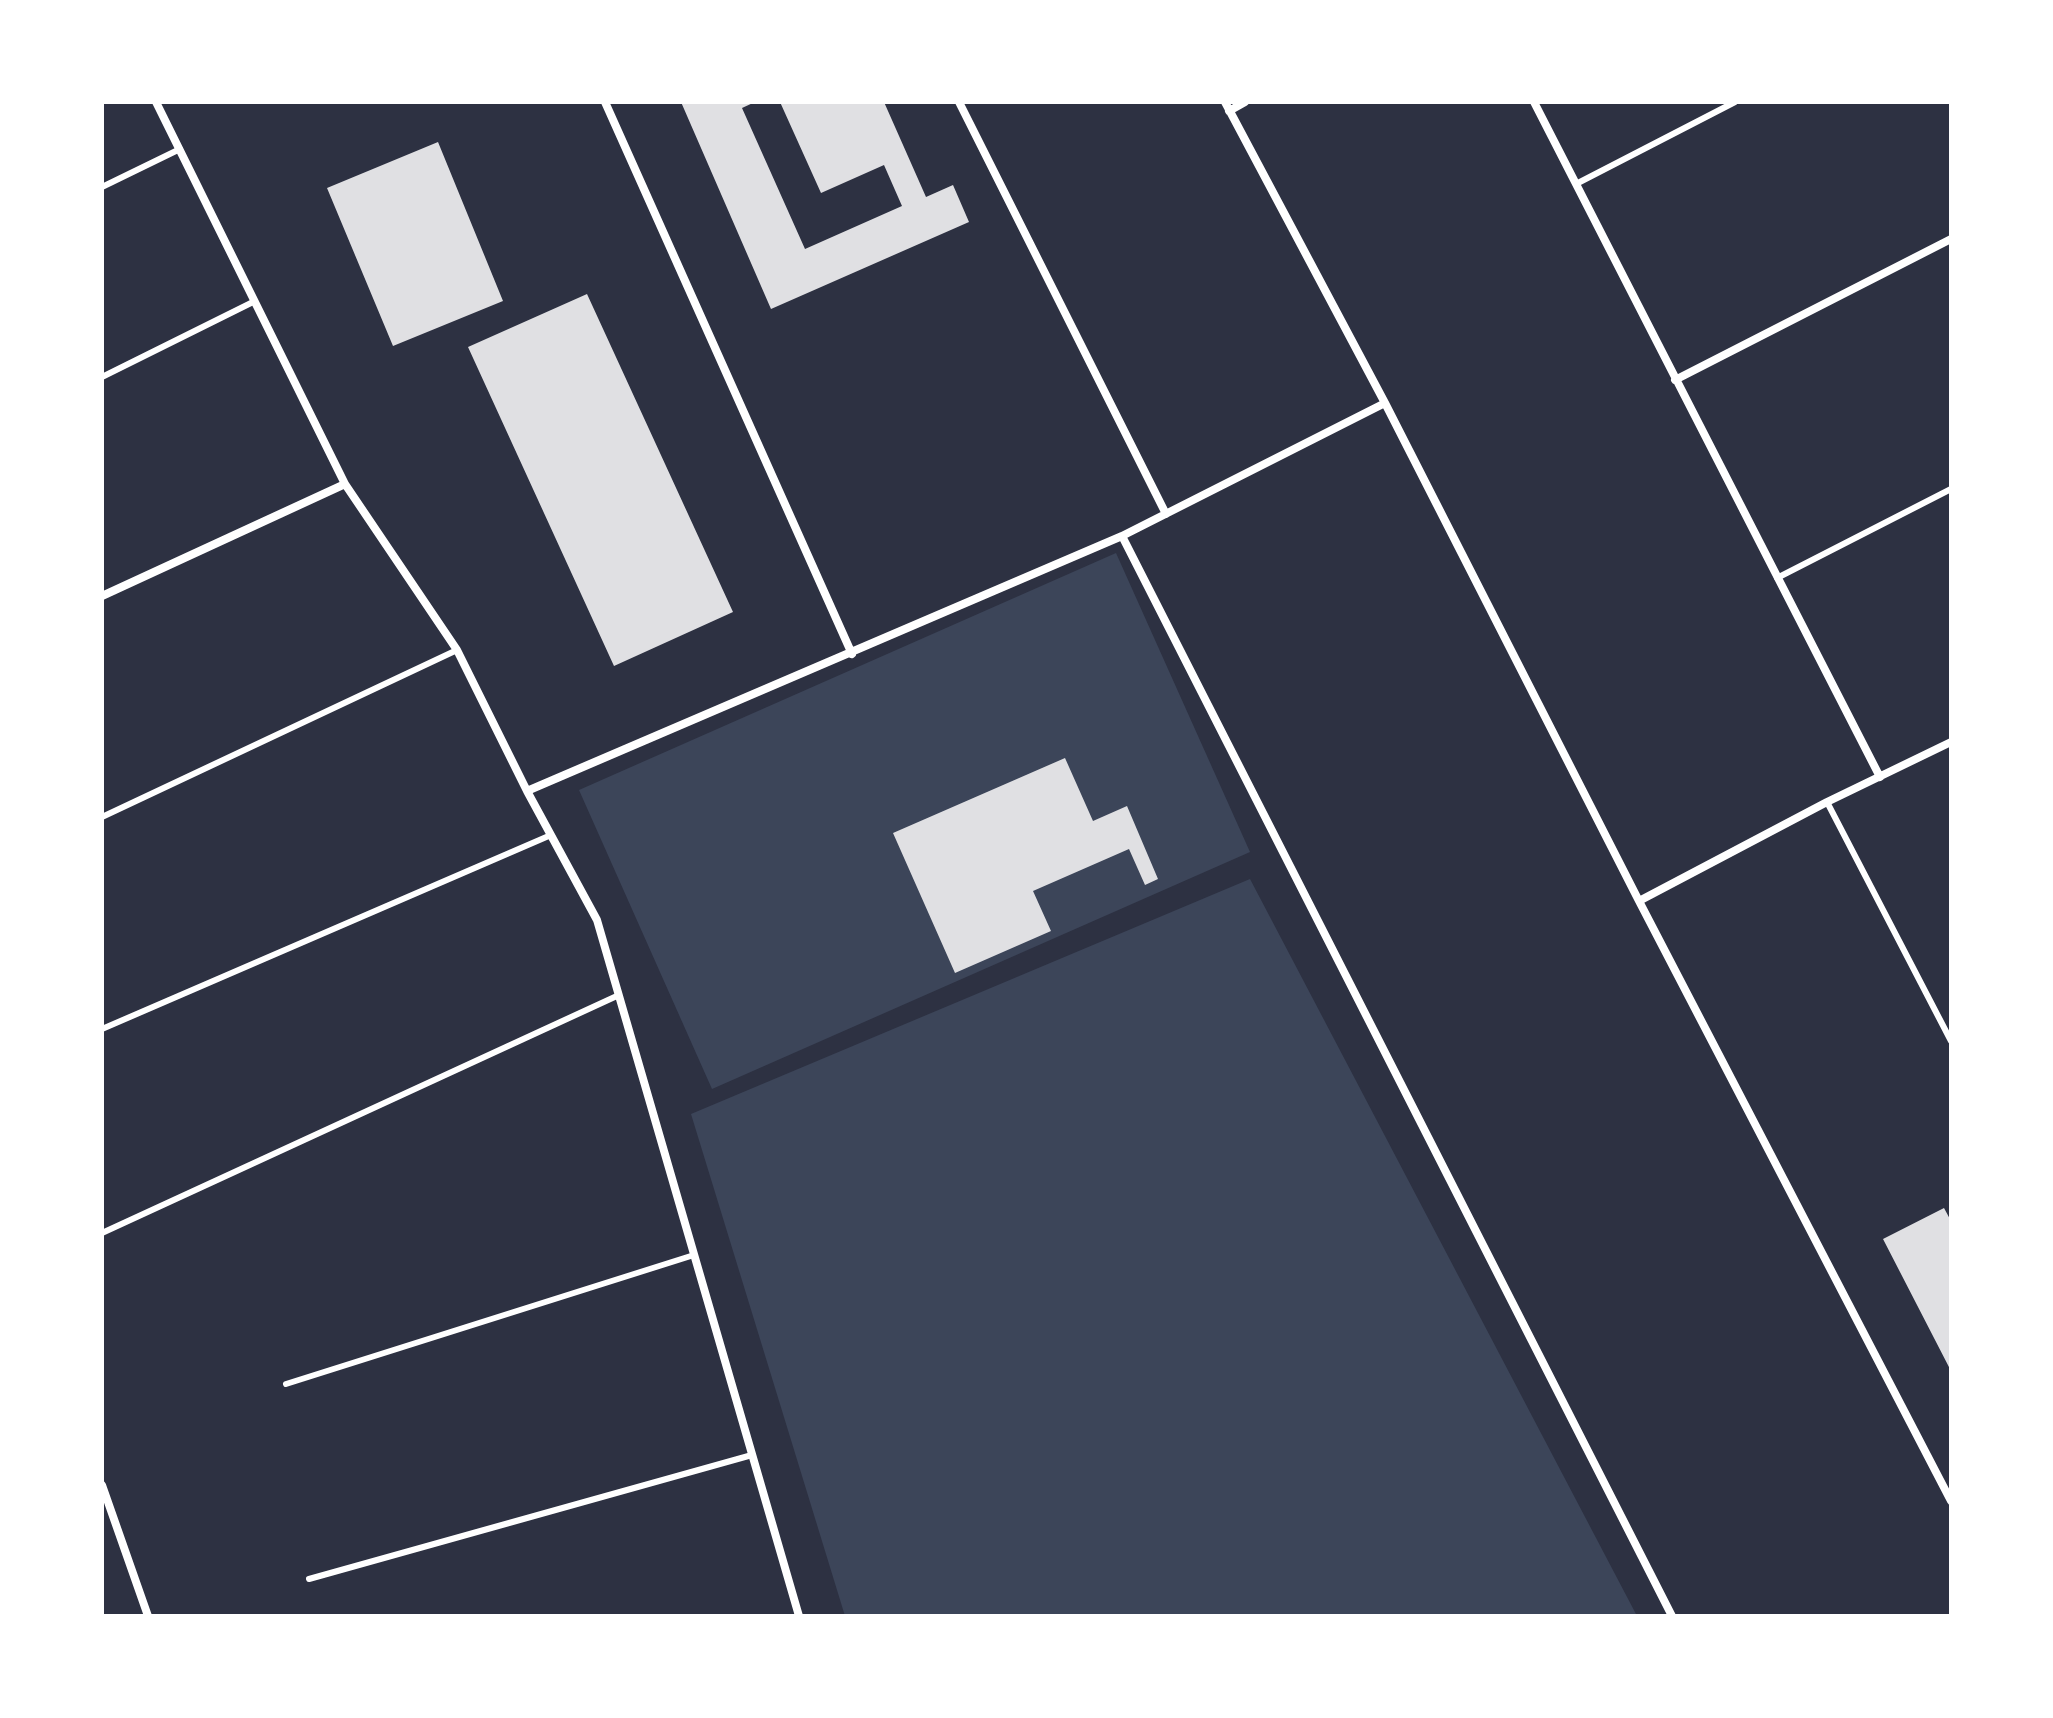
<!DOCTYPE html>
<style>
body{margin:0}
#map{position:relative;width:2053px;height:1718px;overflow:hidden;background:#2d3142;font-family:Merriweather,serif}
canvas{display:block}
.frame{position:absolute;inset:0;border:104px solid #fff;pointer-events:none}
</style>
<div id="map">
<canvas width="2053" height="1718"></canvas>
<div class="frame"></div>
</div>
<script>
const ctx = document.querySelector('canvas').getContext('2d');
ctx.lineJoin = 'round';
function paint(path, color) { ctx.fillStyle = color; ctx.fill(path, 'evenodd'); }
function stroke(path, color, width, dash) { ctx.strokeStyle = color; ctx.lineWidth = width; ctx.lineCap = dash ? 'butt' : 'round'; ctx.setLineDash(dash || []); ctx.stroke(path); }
const green = new Path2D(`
 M1116,553L1250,852L712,1089L579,790Z
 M1250,879L1637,1616H845L691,1114Z`);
const building = new Path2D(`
 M681,102H755L742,108L805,249L902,206L884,165L821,193L780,102H884L926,197L953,185L969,222L771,309Z
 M438,142L503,301L393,346L327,188Z
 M587,294L733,612L614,666L468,347Z
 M1065,758L1093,821L1127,806L1158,879L1145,885L1129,849L1033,891L1051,931L955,973L893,833Z
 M1944,1208L1951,1221V1371L1883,1239Z`);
const service = new Path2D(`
 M1576,184L1735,102
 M102,187L180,149
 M102,377L253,302
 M1777,578L1951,489
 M1827,802L1951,1041
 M102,817L457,650
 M102,1029L551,835
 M102,1233L619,995
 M286,1384L694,1255
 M309,1579L752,1455`);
const minor = new Path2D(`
 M156,102L345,484L457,650L527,791L597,920L799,1616
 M605,102L852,654
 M959,102L1166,514
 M1225,102L1385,403L1639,901L1951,1501
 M1534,102L1880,777
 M1229,111L1245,102
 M1675,380L1951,239
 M1122,536L1385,403
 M102,596L345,484
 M527,791L1122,536L1672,1616
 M1639,901L1827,802L1951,742
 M102,1485L148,1616`);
paint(green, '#3c4559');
paint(building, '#e0e0e3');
stroke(service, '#fff', 6);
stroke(minor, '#fff', 8);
</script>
